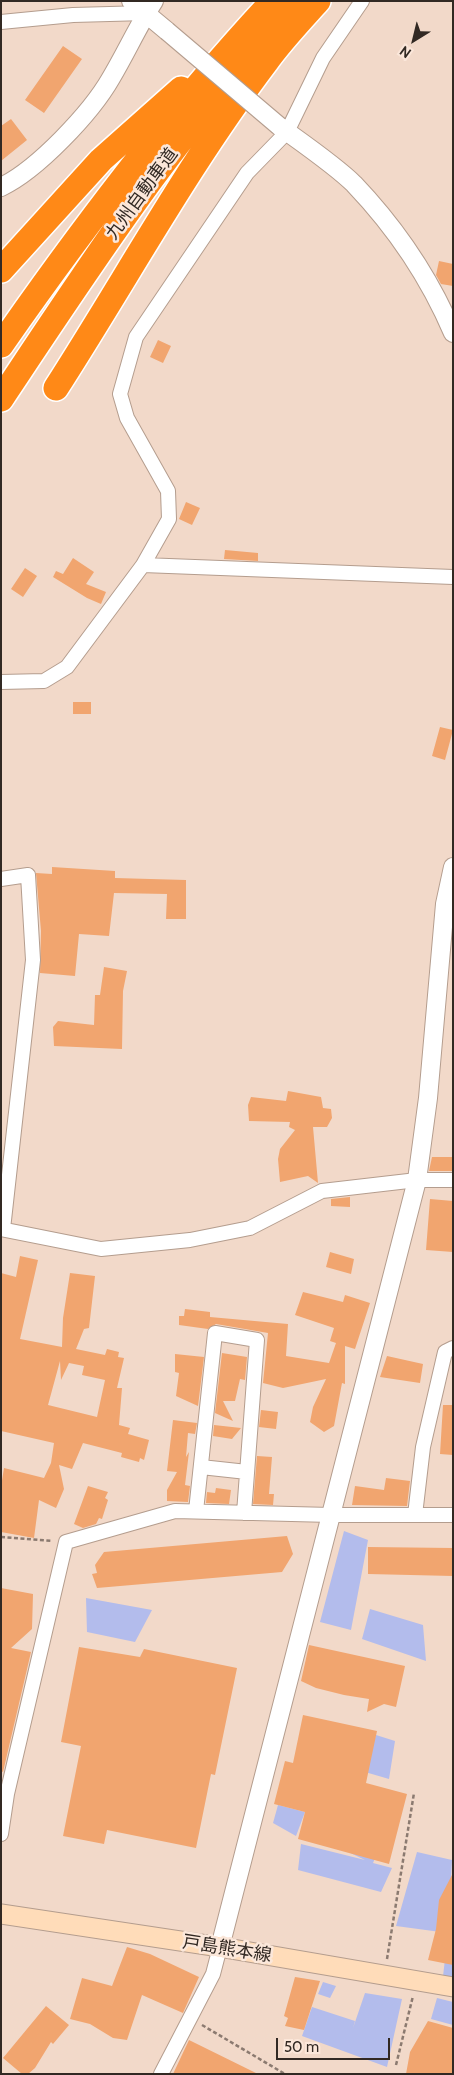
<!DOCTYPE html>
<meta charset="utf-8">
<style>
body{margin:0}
#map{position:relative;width:454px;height:2075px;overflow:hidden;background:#f2d9c9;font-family:Cabin,sans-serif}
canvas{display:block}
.frame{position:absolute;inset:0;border:2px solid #322923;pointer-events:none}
.north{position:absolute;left:389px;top:15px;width:50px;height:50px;-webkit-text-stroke:4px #fbe7da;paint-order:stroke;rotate:216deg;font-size:14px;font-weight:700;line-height:20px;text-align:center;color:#322923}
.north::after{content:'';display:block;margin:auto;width:18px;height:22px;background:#322923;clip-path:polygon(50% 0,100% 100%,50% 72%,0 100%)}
.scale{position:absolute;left:276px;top:2038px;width:114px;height:22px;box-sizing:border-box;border:2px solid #322923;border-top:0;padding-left:6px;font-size:15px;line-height:18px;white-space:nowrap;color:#322923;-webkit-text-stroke:4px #fbe7da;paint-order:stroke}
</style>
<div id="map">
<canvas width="454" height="2075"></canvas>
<div class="frame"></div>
<div class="north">N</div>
<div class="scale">50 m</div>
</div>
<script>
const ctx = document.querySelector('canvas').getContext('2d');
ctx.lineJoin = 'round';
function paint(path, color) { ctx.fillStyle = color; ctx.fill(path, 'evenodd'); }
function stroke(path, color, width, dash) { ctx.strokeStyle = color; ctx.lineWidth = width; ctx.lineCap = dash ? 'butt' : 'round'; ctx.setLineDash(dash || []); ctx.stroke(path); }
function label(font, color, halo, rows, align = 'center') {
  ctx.font = font + ' Cabin,"Noto Sans JP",sans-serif'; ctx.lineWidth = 5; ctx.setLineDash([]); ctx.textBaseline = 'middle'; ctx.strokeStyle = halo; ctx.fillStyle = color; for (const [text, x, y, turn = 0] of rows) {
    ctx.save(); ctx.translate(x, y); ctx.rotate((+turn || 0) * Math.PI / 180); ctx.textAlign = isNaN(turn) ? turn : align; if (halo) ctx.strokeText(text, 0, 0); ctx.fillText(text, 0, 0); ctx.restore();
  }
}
const green = new Path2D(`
 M344,1531L368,1540L351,1630L320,1622Z
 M86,1598L152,1610L135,1642L87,1632Z
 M370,1609L423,1625L426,1661L362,1639Z
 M376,1735L395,1741L389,1779L365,1772Z
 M278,1805L305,1812L296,1836L273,1823Z
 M396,1807L373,1863L392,1868L381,1892L298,1870L301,1844L365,1860L313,1835Z
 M417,1852L452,1860C449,1902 453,1944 453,1986L442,1985L448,1933L396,1926Z
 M323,1982L336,1986L330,1998L318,1994Z
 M365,1993L402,1999L387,2067L302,2036L312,2007L355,2021L353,2028Z
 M437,1998L453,2002V2025L431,2019Z`);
const building = new Path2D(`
 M63,46L82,59L44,113L25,100Z
 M11,119L27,140L1,161V126Z
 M439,261L453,264V286L441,284L436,275Z
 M158,340L171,346L163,363L150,357Z
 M186,502L200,508L192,525L179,519Z
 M225,550L258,553V561L224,559Z
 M73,558L94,572L86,584L106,592L101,604L87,598L53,577L56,571L63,574Z
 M25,568L37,576L23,597L11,589Z
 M73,702H91V714H73Z
 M440,727L453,730L445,760L432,756Z
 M52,867L115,871V878L186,880V919H166L167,894L114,893L109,936L79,934L75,976L40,973L41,931L36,873L52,874Z
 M104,967L127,971L123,991L122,1049L54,1046L53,1027L58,1021L94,1025L95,995H100Z
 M288,1091L321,1097L323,1108L331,1109L332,1118L327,1127H313L318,1183L308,1176L280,1182L278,1159L280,1149L295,1130L289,1127L290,1122L249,1121L248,1105L251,1097L286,1101Z
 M432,1157H453V1171H429Z
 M350,1197V1207L331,1206V1199Z
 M430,1199L453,1201V1252L426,1250Z
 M330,1252L354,1259L351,1274L326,1267Z
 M20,1256L38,1260L20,1339L62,1347L63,1318L70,1273L95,1276L89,1328L84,1329L76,1349L105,1355L107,1349L119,1352L118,1357L124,1358L117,1388H122L119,1425L130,1428L128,1434L149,1440L144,1460L140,1458L139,1462L121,1457L122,1453L83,1443L72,1469L59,1465L64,1489L56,1508L39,1500L34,1538L1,1532V1487L4,1468L44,1478L51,1463L54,1443L1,1431V1273L16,1277ZM60,1361L61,1380L69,1363L84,1366L82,1375L105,1380L97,1417L48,1405Z
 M303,1292L343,1302L345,1295L370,1303L355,1349L345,1346V1384L342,1383L334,1426L324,1432L310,1422L313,1407L326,1379L283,1388L263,1383L268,1333L216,1324L208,1329L179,1325V1316H184L185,1309L210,1312V1317L288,1324L286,1356L329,1363L336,1343L330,1341L334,1328L295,1315Z
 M222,1353L247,1357L245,1380L240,1379L235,1401H223L233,1421L215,1413Z
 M175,1354L204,1357L198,1406L176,1396L179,1373L175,1372Z
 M387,1356L423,1364L420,1383L380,1377Z
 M443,1405H453V1455L440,1454Z
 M261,1410L278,1412L276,1429L259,1427Z
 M173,1420L197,1423L195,1434L188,1433L186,1457L189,1452L185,1485L190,1486L188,1502L167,1501V1490L177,1472L167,1471Z
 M214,1425L241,1428L232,1439L213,1436Z
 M257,1456L272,1457L269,1494H274L273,1505L253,1504Z
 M386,1478L410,1481L407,1506L352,1505L355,1486L384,1490Z
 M88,1486L108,1492L105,1498L108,1500L102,1519L99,1518L96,1524L83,1528L74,1524Z
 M216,1488L231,1490L229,1504L206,1503L207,1492L215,1493Z
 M287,1536L293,1554L282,1572L97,1588L92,1574L97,1573L95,1565L104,1552Z
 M368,1547L453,1548V1576L368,1574Z
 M1,1588L33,1594L32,1629L11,1648L31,1652L3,1772L1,1771Z
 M309,1645L405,1666L396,1707L384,1704L367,1712L369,1699L344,1695L316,1688L301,1681Z
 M79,1647L140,1657L144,1649L237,1668L215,1775L211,1774L196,1848L107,1830L104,1844L63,1836L81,1746L61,1742Z
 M303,1715L377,1731L366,1783L407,1794L389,1864L298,1839L305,1812L274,1804L285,1761L293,1763Z
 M453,1873V1965L428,1960L436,1929L439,1900Z
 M127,1947L150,1954L199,1977L183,2013L142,1995L127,2040L113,2038L90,2024L70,2019L82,1978L112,1986Z
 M295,1977L320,1981L304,2030L285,2026L288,2018L284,2016Z
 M46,2006L69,2025L53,2044L51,2042L35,2068L28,2074H22L3,2058Z
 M428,2021L453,2028V2074H406L410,2052Z
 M189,2040L258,2074H173Z`);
const path = new Path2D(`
 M1,1537L52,1541
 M387,1959L414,1793
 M202,2025L285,2074
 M396,2065L413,1996`);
const minor = new Path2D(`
 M1,22L73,15L146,13
 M143,565L453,577
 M1,682L44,681L67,667L143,565L169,519L168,491L127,418L120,394L136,337L247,173L287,132L323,58L362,1
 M1,879L28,875L33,960L3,1229
 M1,1229L101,1249L190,1240L250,1228L322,1191L417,1180H453
 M201,1467L247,1472
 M196,1511L215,1333L257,1340L244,1513
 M415,1515L423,1447L445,1352L453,1348
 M1,1834L7,1794L66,1542L175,1511L331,1515H453
 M161,2074L213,1974L220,1947`);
const tertiary = new Path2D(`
 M131,1L167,31
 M279,126C301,142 336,166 354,184C395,227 430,279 453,333
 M1,187C37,170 91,113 111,78C126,53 138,26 154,1
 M220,1947L417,1180L428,1098L445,904L453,867`);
const secondary = new Path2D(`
 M1,1914L220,1947L453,1987`);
const motorway = new Path2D(`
 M1,270L101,160L181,89
 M1,345C84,226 173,108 273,1
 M56,388C126,279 188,165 266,62C281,41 300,21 318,1
 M1,399C93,261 184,120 300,1`);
const tertiaryBridge = new Path2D(`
 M167,31L279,126`);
const streetNames = [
 ["九州自動車道",142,194,-54],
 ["戸島熊本線",227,1949,9]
];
paint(green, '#b3bcec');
paint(building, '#f1a56f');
stroke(minor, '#b49d8e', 16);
stroke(tertiary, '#b49d8e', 20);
stroke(secondary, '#b49d8e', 21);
stroke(motorway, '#fff', 28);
stroke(path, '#8b7a70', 2.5, [4, 2.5]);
stroke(minor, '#fff', 14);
stroke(tertiary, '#fff', 18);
stroke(secondary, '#ffdcb9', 19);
stroke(motorway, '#ff8917', 25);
stroke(tertiaryBridge, '#b49d8e', 20, []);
stroke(tertiaryBridge, '#fff', 18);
label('18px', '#322923', '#fbe7da', streetNames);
</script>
